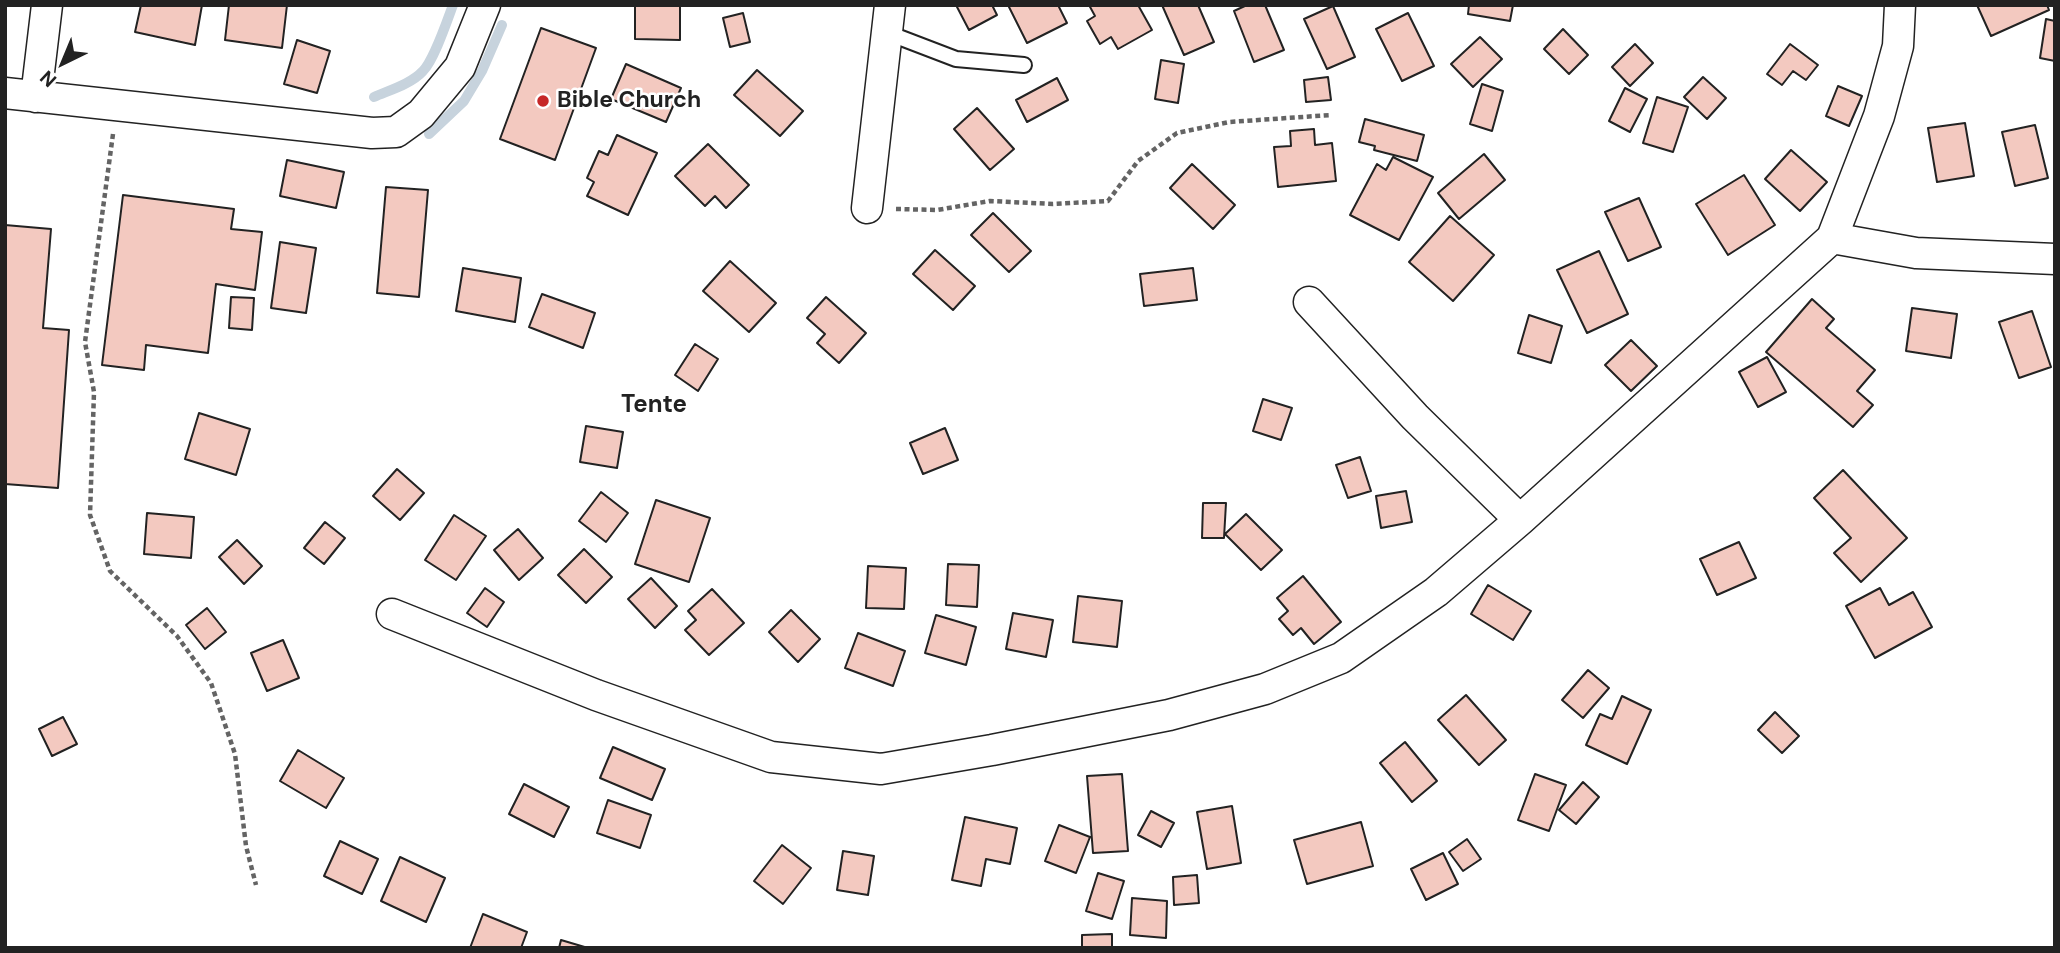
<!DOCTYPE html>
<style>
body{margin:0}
#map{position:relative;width:2060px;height:953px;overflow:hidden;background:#fff;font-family:"DM Sans",sans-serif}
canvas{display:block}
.frame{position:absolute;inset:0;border:7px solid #222;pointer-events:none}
.north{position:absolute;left:28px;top:28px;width:70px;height:70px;-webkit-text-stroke:5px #fff;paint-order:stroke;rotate:223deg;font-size:19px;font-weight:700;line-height:28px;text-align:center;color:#222}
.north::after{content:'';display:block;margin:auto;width:24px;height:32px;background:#222;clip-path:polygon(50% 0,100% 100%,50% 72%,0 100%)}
</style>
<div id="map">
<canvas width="2060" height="953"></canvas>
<div class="frame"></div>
<div class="north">N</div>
</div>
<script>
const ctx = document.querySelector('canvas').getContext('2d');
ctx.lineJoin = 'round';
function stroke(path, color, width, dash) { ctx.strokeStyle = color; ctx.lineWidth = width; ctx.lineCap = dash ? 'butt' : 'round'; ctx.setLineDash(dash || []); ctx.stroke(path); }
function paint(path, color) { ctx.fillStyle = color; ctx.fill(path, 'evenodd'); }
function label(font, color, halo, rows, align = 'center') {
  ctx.font = font + ' "DM Sans",sans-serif'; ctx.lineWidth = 5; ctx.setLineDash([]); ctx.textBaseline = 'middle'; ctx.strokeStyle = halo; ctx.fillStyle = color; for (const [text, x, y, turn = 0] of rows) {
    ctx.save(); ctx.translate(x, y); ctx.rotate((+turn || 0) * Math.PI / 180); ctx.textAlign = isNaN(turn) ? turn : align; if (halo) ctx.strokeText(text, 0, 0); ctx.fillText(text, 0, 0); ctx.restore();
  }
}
const stream = new Path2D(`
 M374,97C390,90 411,84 423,71C434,60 447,21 453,5
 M429,134L464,101L482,71L502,25`);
const building = new Path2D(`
 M141,5H202L195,45L135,32Z
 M229,5H287L282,48L225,40Z
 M635,5H680V40L635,39Z
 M956,5H992L997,15L969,30Z
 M1008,5H1058L1067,23L1027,43Z
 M1089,5H1138L1152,30L1118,49L1111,37L1100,44L1087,21L1095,16Z
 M1162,5H1198L1214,42L1184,55Z
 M1247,5H1265L1284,50L1254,62L1234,11Z
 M1469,5H1513L1510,21L1468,14Z
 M1977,5H2047L2049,10L1991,36Z
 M1333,6L1355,57L1327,69L1304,19Z
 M743,13L750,42L730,47L723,18Z
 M1408,13L1434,66L1402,81L1376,29Z
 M2046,19L2055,21V61L2040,58Z
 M541,28L596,48L555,160L500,139Z
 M1563,29L1588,55L1569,74L1544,49Z
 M1480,37L1502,59L1473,87L1451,64Z
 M297,40L330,51L317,93L284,84Z
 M1635,44L1653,63L1630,86L1612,67Z
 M1790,44L1818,65L1806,80L1793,71L1782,85L1767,74Z
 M1161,60L1184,64L1178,103L1155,99Z
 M626,64L681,88L666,122L611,99Z
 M757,70L803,111L780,136L734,95Z
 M1328,77L1331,100L1306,102L1304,80Z
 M1703,77L1726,98L1707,119L1684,97Z
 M1057,78L1068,100L1027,122L1016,100Z
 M1482,84L1503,91L1492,131L1470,124Z
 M1838,86L1862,96L1849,126L1826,116Z
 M1625,88L1647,99L1630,132L1609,121Z
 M1657,97L1688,107L1673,152L1643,143Z
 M977,108L1014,149L990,170L954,129Z
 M1365,119L1424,135L1417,161L1374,150L1375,146L1359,142Z
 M1965,123L1974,176L1937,182L1928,128Z
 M2035,125L2048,178L2015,186L2002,132Z
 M1314,129L1315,145L1332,143L1336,181L1278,187L1274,147L1291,146L1290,131Z
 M617,135L657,153L628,215L587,196L594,182L587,178L599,151L608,155Z
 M708,144L749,185L726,208L715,196L705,206L675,176Z
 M1791,150L1827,182L1800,211L1765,179Z
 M1484,154L1505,180L1459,219L1438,193Z
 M1393,157L1433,177L1399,240L1350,215L1377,164L1386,170Z
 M287,160L344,172L336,208L280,196Z
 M1192,164L1235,205L1213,229L1170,188Z
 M1744,175L1775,225L1728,255L1696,204Z
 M386,187L428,190L419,297L377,293Z
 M123,195L234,209L231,229L262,232L255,290L216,284L208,353L146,345L144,370L102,365Z
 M1639,198L1661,247L1628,261L1605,212Z
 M993,213L1031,251L1009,272L971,235Z
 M1450,216L1494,255L1453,301L1409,262Z
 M5,225L51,229L43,328L69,330L58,488L5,484Z
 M280,242L316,248L306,313L271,308Z
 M935,250L975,286L953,310L913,274Z
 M1599,251L1628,314L1587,333L1557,270Z
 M730,261L776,303L749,332L703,291Z
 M463,268L521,278L515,322L456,311Z
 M1193,268L1197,300L1144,306L1140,274Z
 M542,294L595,313L583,348L529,327Z
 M231,297L254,298L252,330L229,328Z
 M826,297L866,333L839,363L817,343L825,334L807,318Z
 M1812,299L1834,319L1826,328L1875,370L1857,391L1873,405L1853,427L1766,352Z
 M1912,308L1957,314L1951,358L1906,351Z
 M2032,311L2051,367L2019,378L1999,322Z
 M1529,315L1562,326L1551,363L1518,353Z
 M1631,340L1657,366L1631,391L1605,365Z
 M695,344L718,359L698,391L675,375Z
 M1767,357L1786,392L1758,407L1739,372Z
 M1263,399L1292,408L1281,440L1253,431Z
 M199,413L250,429L236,475L185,459Z
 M586,426L623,432L617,468L580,462Z
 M945,428L958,460L923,474L910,443Z
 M1360,457L1371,491L1348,498L1336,465Z
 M397,469L424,493L400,520L373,496Z
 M1843,470L1907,538L1861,582L1834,553L1851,538L1814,498Z
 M1406,491L1412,522L1381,528L1376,496Z
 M601,492L628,513L606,542L579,521Z
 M656,500L710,518L689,582L635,564Z
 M1203,503H1226L1224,538H1202Z
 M147,513L194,517L191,558L144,554Z
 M1246,514L1282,550L1261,570L1225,534Z
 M454,515L486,536L456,580L425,560Z
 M325,522L345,538L324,564L304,548Z
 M518,529L543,558L519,580L494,550Z
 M237,540L262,566L244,584L219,557Z
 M1739,542L1756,578L1717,595L1700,559Z
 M584,549L612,577L586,603L558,575Z
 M948,564L979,565L977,607L946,605Z
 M868,566L906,568L904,609L866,608Z
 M1303,576L1341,622L1314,644L1301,628L1293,635L1279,619L1288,611L1277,598Z
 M651,578L677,606L655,628L628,599Z
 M1488,585L1531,611L1513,640L1471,614Z
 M485,588L504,602L487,627L467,613Z
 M1880,588L1889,605L1913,592L1932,627L1875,658L1846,606Z
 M712,589L744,623L709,655L685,630L696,620L688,611Z
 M1078,596L1122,601L1117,647L1073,642Z
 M207,608L226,632L205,649L186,625Z
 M791,610L820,639L798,662L769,632Z
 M1013,613L1053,620L1046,657L1006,649Z
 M936,615L976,627L966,665L925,653Z
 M858,633L905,651L893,686L845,668Z
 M283,640L299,678L267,691L251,653Z
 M1588,670L1609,688L1583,718L1562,700Z
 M1466,695L1506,740L1479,765L1438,720Z
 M1622,696L1651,710L1627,764L1586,745L1600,714L1612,719Z
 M1775,712L1799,736L1782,753L1758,730Z
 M63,717L77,744L52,756L39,729Z
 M1405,742L1437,781L1412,802L1380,763Z
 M613,747L665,769L652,800L600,778Z
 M298,750L344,778L326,808L280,781Z
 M1122,774L1128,851L1093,853L1087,776Z
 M1535,774L1566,785L1549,831L1518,820Z
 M1583,782L1599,797L1576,824L1559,810Z
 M524,784L569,807L554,837L509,814Z
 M608,800L651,815L640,848L597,833Z
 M1232,806L1241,863L1207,869L1197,812Z
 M1151,811L1174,823L1161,847L1138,835Z
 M965,817L1017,828L1010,864L986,859L981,886L952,880Z
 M1361,822L1373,866L1307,884L1294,840Z
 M1059,825L1090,837L1076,873L1045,861Z
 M1467,839L1481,859L1463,871L1449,852Z
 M340,841L378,859L362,894L324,876Z
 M782,845L811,868L783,904L754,881Z
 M843,851L874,856L868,895L837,890Z
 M1443,853L1458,884L1426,900L1411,869Z
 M400,857L445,878L426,922L381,901Z
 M1098,873L1124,881L1112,919L1086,911Z
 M1197,875L1199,903L1174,905L1173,877Z
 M1132,898L1167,901L1166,938L1130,935Z
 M483,914L527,932L521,948H470Z
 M1112,934V948H1082V935Z
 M561,940L588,948H559Z`);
const path = new Path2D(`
 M113,134L85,342L94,392L90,515L110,571L177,636L211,683L235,754L246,846L256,885
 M896,209L937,210L990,201L1053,204L1108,201L1138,161L1177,133L1229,122L1331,115`);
const lane = new Path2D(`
 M888,33L956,59L1024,65`);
const street = new Path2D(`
 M5,93L372,133L396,132L421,114L460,67L485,5
 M36,97L47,5
 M867,208L890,5
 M1832,238L1916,253L2055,259
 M1309,302L1415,417L1520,520
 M392,614L596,695L771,757L881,769L992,750L1169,715L1265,689L1341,658L1436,592L1520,520L1832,238L1879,116L1898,46L1900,5`);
const markers = [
 [543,101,7,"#c62828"]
];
const poiNames = [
 ["Bible Church",557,101]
];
const neighbourhoodNames = [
 ["Tente",654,406]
];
stroke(stream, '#c7d3dd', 10);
paint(building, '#f3c9c0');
stroke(building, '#222', 2);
stroke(lane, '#222', 18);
stroke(street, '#222', 33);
stroke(path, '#646464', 4.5, [5, 3.5]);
stroke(lane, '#fff', 14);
stroke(street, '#fff', 30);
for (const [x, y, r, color] of markers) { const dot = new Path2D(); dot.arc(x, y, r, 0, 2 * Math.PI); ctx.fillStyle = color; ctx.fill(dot); stroke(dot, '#fff', 2.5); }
label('bold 23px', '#222', '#fff', poiNames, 'left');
label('bold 24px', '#222', '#fff', neighbourhoodNames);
</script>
